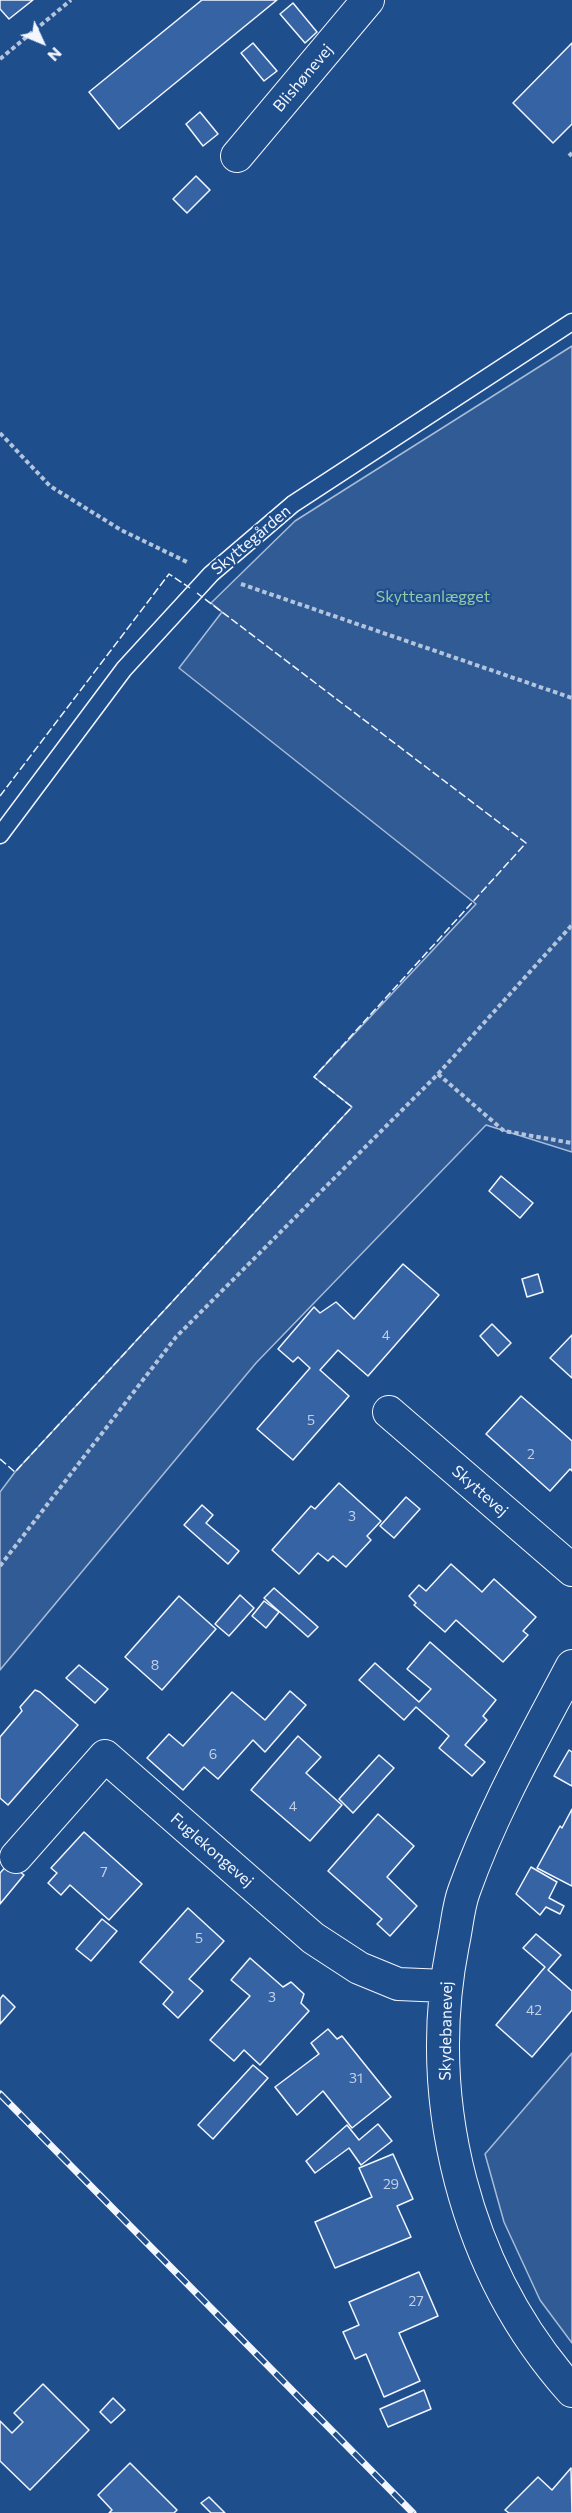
<!DOCTYPE html>
<meta charset="utf-8">
<style>
body{margin:0}
#map{position:relative;width:572px;height:2513px;overflow:hidden;background:#1f4e8c;font-family:Commissioner,sans-serif}
canvas{display:block}
.north{position:absolute;left:12px;top:12px;width:60px;height:60px;-webkit-text-stroke:4px #1f4e8c;paint-order:stroke;rotate:134deg;font-size:16px;font-weight:700;line-height:24px;text-align:center;color:#f2f6ff}
.north::after{content:'';display:block;margin:auto;width:21px;height:27px;background:#f2f6ff;clip-path:polygon(50% 0,100% 100%,50% 72%,0 100%)}
</style>
<div id="map">
<canvas width="572" height="2513"></canvas>
<div class="north">N</div>
</div>
<script>
const ctx = document.querySelector('canvas').getContext('2d');
ctx.lineJoin = 'round';
function paint(path, color) { ctx.fillStyle = color; ctx.fill(path, 'evenodd'); }
function stroke(path, color, width, dash) { ctx.strokeStyle = color; ctx.lineWidth = width; ctx.lineCap = dash ? 'butt' : 'round'; ctx.setLineDash(dash || []); ctx.stroke(path); }
function label(font, color, halo, rows, align = 'center') {
  ctx.font = font + ' Commissioner,sans-serif'; ctx.lineWidth = 4.5; ctx.setLineDash([]); ctx.textBaseline = 'middle'; ctx.strokeStyle = halo; ctx.fillStyle = color; for (const [text, x, y, turn = 0] of rows) {
    ctx.save(); ctx.translate(x, y); ctx.rotate((+turn || 0) * Math.PI / 180); ctx.textAlign = isNaN(turn) ? turn : align; if (halo) ctx.strokeText(text, 0, 0); ctx.fillText(text, 0, 0); ctx.restore();
  }
}
const built = new Path2D(`
 M572,346V1152L486,1125L256,1363L0,1670V1492L15,1472L352,1107L314,1077L476,904L179,668L222,612L211,603L295,521Z
 M572,2053V2343L540,2300L504,2222L485,2154Z`);
const building = new Path2D(`
 M0,0H33L9,19L0,9Z
 M202,0H277L119,129L89,92Z
 M293,3L317,32L305,43L280,14Z
 M253,43L277,71L264,81L241,53Z
 M572,43V124L553,143L513,103Z
 M200,112L218,134L203,146L186,124Z
 M196,176L210,190L187,213L173,199Z
 M501,1176L533,1203L520,1218L489,1191Z
 M403,1264L439,1295L368,1376L338,1350L320,1370L349,1396L293,1460L257,1429L310,1368L298,1357L293,1362L278,1349L314,1307L320,1313L336,1302L354,1319Z
 M538,1274L543,1292L527,1297L522,1279Z
 M492,1324L511,1343L498,1356L480,1336Z
 M572,1335V1378L550,1358Z
 M521,1396L572,1441V1471L570,1469L550,1491L486,1434Z
 M339,1483L381,1521L367,1536L371,1540L346,1567L333,1556L328,1561L318,1553L299,1574L272,1550L311,1506L315,1509Z
 M406,1497L420,1509L394,1538L380,1526Z
 M202,1505L213,1515L206,1523L239,1551L228,1564L184,1525Z
 M451,1564L482,1592L494,1579L536,1617L523,1631L528,1635L503,1662L456,1620L445,1632L414,1605L416,1603L409,1596L419,1585L426,1591Z
 M274,1588L318,1627L308,1637L264,1598Z
 M240,1595L254,1608L229,1636L215,1624Z
 M179,1596L216,1629L162,1690L125,1657Z
 M264,1601L279,1612L266,1628L252,1616Z
 M430,1642L496,1700L483,1716L487,1720L465,1745L485,1762L472,1776L439,1748L449,1736L416,1707L404,1720L359,1680L375,1663L419,1702L431,1689L407,1669Z
 M79,1665L108,1689L95,1703L66,1678Z
 M35,1690L40,1692L78,1725L8,1805L0,1798V1737L22,1711L20,1707Z
 M290,1691L306,1705L265,1752L253,1740L218,1779L204,1767L183,1790L147,1758L169,1734L183,1746L232,1692L265,1720Z
 M298,1736L321,1757L306,1773L342,1805L310,1841L251,1790Z
 M569,1750L572,1752V1786L554,1776Z
 M379,1755L394,1768L353,1813L339,1799Z
 M572,1809V1886L537,1868L560,1826L562,1828Z
 M378,1814L414,1846L387,1877L417,1906L390,1936L377,1924L382,1919L328,1871Z
 M84,1832L142,1884L109,1920L70,1885L61,1895L48,1883L57,1873L51,1868Z
 M9,1863L24,1875L0,1904V1873Z
 M531,1867L557,1882L549,1898L564,1906L560,1914L546,1907L540,1915L516,1894Z
 M188,1908L224,1941L189,1979L203,1991L178,2018L163,2004L173,1992L140,1962Z
 M102,1919L117,1931L91,1961L76,1949Z
 M536,1934L561,1955L548,1970L572,1991V2010L532,2057L496,2025L545,1967L523,1948Z
 M250,1958L283,1987L291,1982L304,1994L301,2003L309,2011L260,2065L244,2050L234,2061L210,2040L250,1996L231,1980Z
 M3,1995L15,2007L0,2024V1999Z
 M328,2029L337,2039L342,2036L391,2097L352,2128L323,2091L297,2115L275,2087L319,2054L311,2043Z
 M253,2065L268,2078L213,2139L198,2125Z
 M378,2124L392,2141L361,2165L349,2148L315,2173L306,2161L347,2125L359,2140Z
 M393,2154L413,2199L397,2206L411,2237L335,2268L315,2222L372,2197L359,2168Z
 M419,2272L438,2316L399,2333L420,2381L384,2397L366,2354L355,2359L343,2332L359,2325L349,2302Z
 M43,2384L89,2430L30,2490L0,2461V2421L12,2433L23,2422L14,2413Z
 M424,2390L431,2409L388,2427L380,2409Z
 M113,2398L125,2410L111,2423L100,2412Z
 M130,2463L177,2510L174,2513H109L112,2510L98,2495Z
 M571,2468L572,2513H509L505,2510L538,2477L552,2490Z
 M209,2497L225,2513H211L201,2503Z`);
const path = new Path2D(`
 M0,59L71,0
 M569,156L572,153
 M0,433L50,486L121,530L187,562
 M241,584L572,698
 M438,1074L504,1131L572,1143
 M0,1566L176,1337L438,1074L572,925`);
const lane = new Path2D(`
 M0,835L124,669L211,574L293,504L572,322`);
const street = new Path2D(`
 M237,156L368,0
 M389,1412L572,1570
 M572,1666C533,1740 492,1812 464,1891C458,1907 457,1926 453,1944C422,2101 465,2271 572,2391
 M16,1857L105,1756L313,1938L359,1968L398,1984L445,1986`);
const rail = new Path2D(`
 M0,2094L413,2513`);
const fence = new Path2D(`
 M0,796L169,574L190,588
 M0,1459L15,1472L352,1107L314,1077L526,843L197,593`);
const numberNames = [
 ["4",386,1335],
 ["5",311,1420],
 ["2",531,1454],
 ["3",352,1516],
 ["8",155,1665],
 ["6",213,1754],
 ["4",293,1806],
 ["7",104,1872],
 ["5",199,1938],
 ["3",272,1997],
 ["42",534,2010],
 ["31",356,2078],
 ["29",391,2184],
 ["27",416,2301]
];
const streetNames = [
 ["Blishønevej",303,78,-50],
 ["Skyttegården",251,540,-40],
 ["Skyttevej",480,1491,41],
 ["Fuglekongevej",212,1850,41],
 ["Skydebanevej",446,2031,-89]
];
const parkNames = [
 ["Skytteanlægget",433,597]
];
paint(built, '#305b95');
stroke(built, '#a8bbd7', 1.5);
paint(building, '#3563a3');
stroke(building, '#f2f6ff', 1.5);
stroke(lane, '#f2f6ff', 19);
stroke(street, '#f2f6ff', 34);
stroke(path, '#b3c4dc', 4, [4.5, 3]);
stroke(lane, '#1f4e8c', 16);
stroke(street, '#1f4e8c', 32);
stroke(rail, '#f2f6ff', 7);
stroke(rail, '#1f4e8c', 4.5, [14]);
stroke(fence, '#f2f6ff', 1.5, [8, 3]);
label('14px', '#c3d1e8', null, numberNames);
label('16px', '#f2f6ff', '#1f4e8c', streetNames);
label('16px', '#97c8a6', '#1f4e8c', parkNames);
</script>
